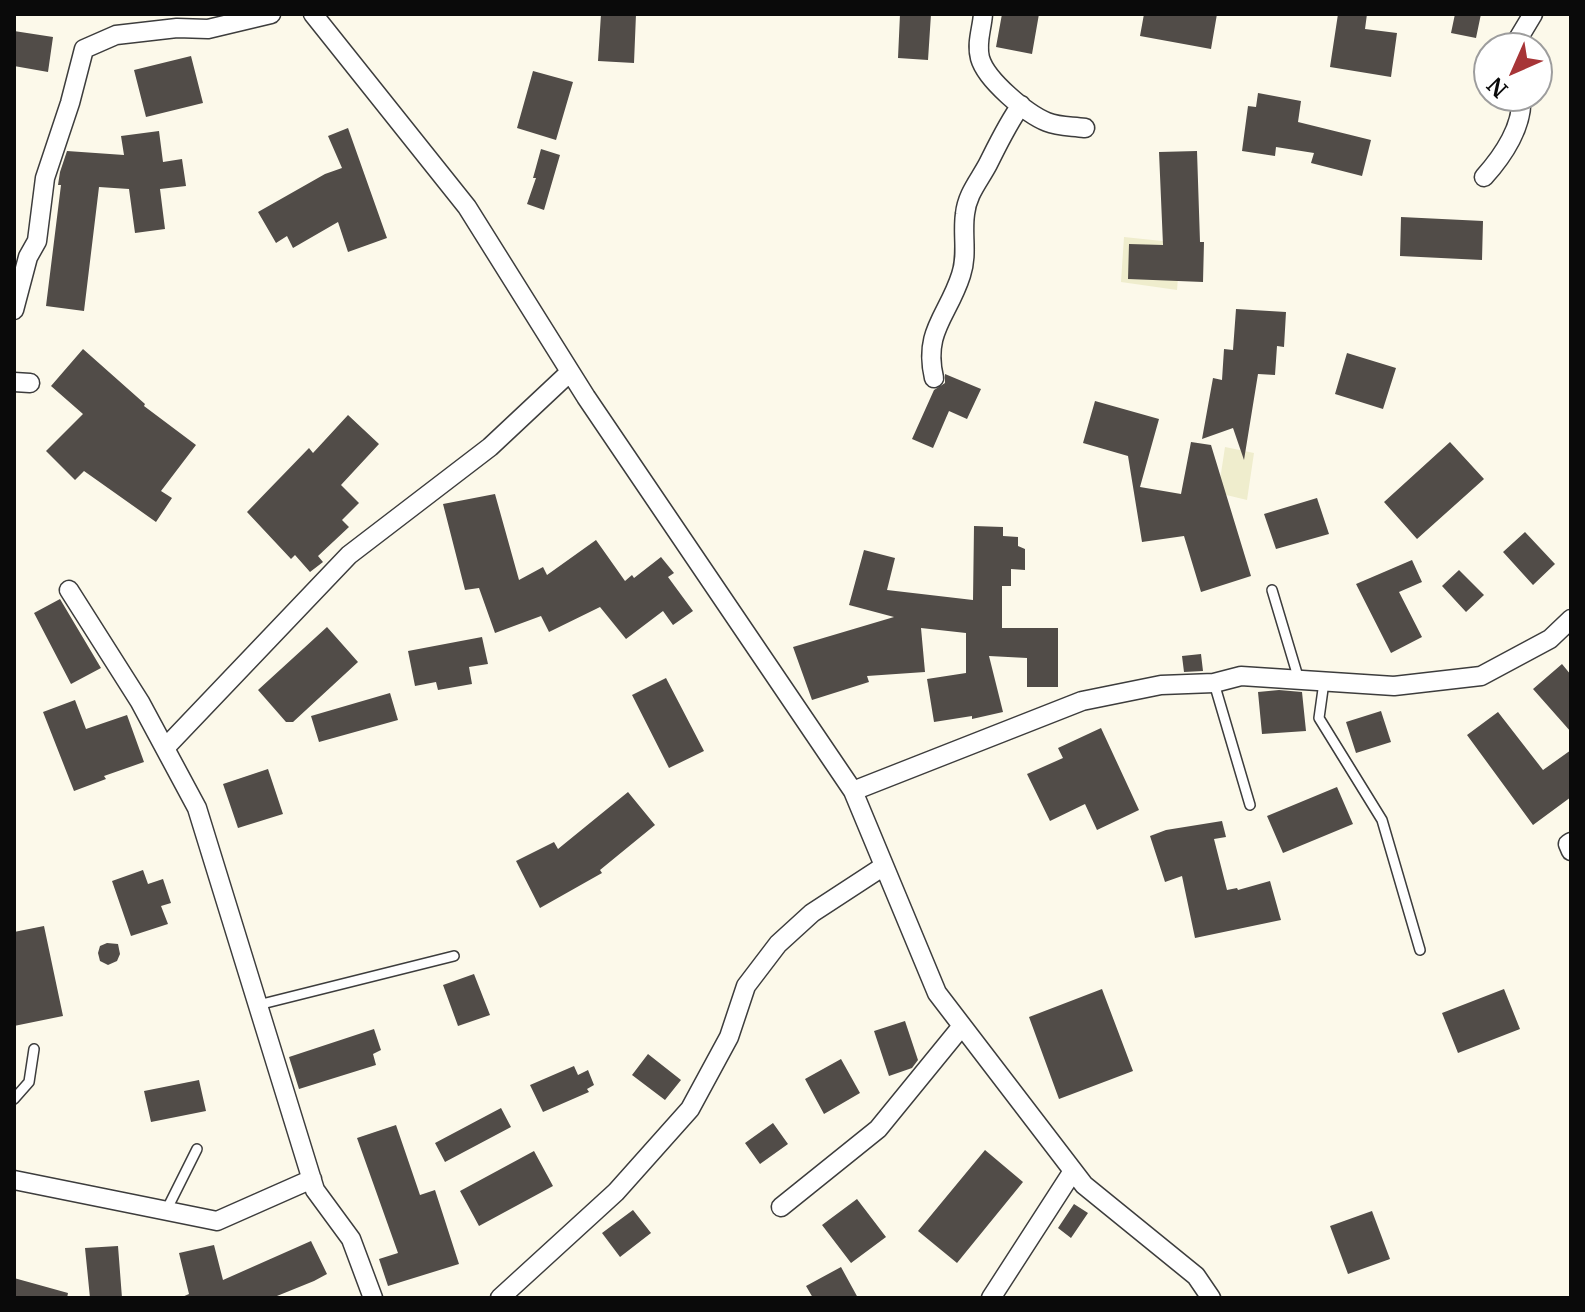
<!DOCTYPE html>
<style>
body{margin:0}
#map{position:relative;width:1585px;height:1312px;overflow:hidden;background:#fcf9ea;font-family:Merriweather,serif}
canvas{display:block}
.frame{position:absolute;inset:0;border:16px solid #0a0a0a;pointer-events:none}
.north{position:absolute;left:1473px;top:32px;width:80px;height:80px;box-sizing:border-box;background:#fff;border:2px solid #9d9d9d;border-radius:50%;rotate:225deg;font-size:22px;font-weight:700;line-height:32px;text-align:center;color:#0a0a0a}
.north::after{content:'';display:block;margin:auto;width:28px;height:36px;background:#a73537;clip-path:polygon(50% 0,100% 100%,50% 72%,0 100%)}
</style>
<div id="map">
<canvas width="1585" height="1312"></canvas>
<div class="frame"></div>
<div class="north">N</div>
</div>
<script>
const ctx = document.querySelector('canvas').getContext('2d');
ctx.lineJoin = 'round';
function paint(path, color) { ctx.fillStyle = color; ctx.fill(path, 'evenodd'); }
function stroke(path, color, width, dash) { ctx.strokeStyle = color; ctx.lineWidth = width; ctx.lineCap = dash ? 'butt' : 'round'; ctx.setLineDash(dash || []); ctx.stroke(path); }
const farmland = new Path2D(`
 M1124,237L1181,243L1177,290L1121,282Z
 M1225,447L1254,453L1247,500L1218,493Z`);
const building = new Path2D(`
 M601,14H636L634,63L598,61Z
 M900,14H931L928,60L898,58Z
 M1002,14H1039L1032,54L996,47Z
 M1144,14H1217L1211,49L1140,36Z
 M1338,14H1367L1365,29L1397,33L1391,77L1330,67Z
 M1455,14H1481L1476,38L1451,33Z
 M14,31L53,37L48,72L14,66Z
 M191,56L203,103L146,117L134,70Z
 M533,71L573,82L556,140L517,128Z
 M1258,93L1301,101L1298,122L1371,140L1362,176L1311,163L1314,153L1276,147L1275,156L1242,151L1248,106L1256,107Z
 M348,128L387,238L348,252L338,222L293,248L287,236L276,243L258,212L325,174L342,168L328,136Z
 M159,131L163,162L182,159L186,186L160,189L165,229L135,233L129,189L99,187L84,311L46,306L61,185H58L60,172L67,151L124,155L121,136Z
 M541,149L560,155L544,210L527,204L536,178H533Z
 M1197,151L1200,242H1204L1203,282L1128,279L1129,244L1163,245L1159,152Z
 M1401,217L1483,221L1482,260L1400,256Z
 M1236,309L1286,312L1284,347L1277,346L1275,375L1258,374L1244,460L1233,428L1202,439L1213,378L1222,380L1224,349L1233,350Z
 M83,349L145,404L144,406L196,445L161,491L172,498L156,522L84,471L75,480L46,451L83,414L51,386Z
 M1347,353L1396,368L1383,409L1335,394Z
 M945,374L981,389L967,419L949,411L933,448L912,439L934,390L945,383Z
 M1095,401L1159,419L1140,487L1181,494L1191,442L1211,445L1251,576L1201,592L1184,536L1142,542L1128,456L1083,443Z
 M348,415L379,444L341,485L359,503L342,520L349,527L318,556L323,562L310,572L295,555L291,559L247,512L309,448L313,453Z
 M1450,442L1484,479L1417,539L1384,502Z
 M495,494L519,580L543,567L547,575L596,540L625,581L632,575L634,578L661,557L674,573L668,577L693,611L673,625L663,611L626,639L600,607L549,632L541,616L495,633L479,588L465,590L443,504Z
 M1317,498L1329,534L1276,549L1264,514Z
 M974,526L1003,527V536L1018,537V546L1025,549V570L1011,569V586H1002V628H1058V687H1027V658L989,656L1003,712L972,719V716L934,722L927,679L966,673V633L921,628L925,672L867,676L869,682L812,700L793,647L894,617L849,605L864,550L895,558L887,590L973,600Z
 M1525,532L1555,564L1533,585L1503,552Z
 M1412,560L1422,582L1399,592L1422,637L1391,653L1356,584Z
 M1459,570L1484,595L1466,612L1442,586Z
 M60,599L101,668L71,684L34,613Z
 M327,627L358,662L293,722H286L258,690Z
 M482,637L488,664L469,667L472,684L438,690L436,682L415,686L408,651Z
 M1201,654L1203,671L1184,672L1182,656Z
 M1562,664L1571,675V732L1533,689Z
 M666,678L704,751L669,768L632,695Z
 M1279,690L1302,692L1306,731L1262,734L1258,692Z
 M390,693L398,720L319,742L311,716Z
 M75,700L86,729L127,715L144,762L104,776L106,779L74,791L43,712Z
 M1381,711L1391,742L1356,753L1346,722Z
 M1498,712L1543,770L1571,750V797L1533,825L1467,735Z
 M1101,728L1139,810L1097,830L1085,804L1050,821L1027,774L1063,758L1058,748Z
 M268,769L283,814L238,828L223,784Z
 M1337,787L1353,824L1283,853L1267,816Z
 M628,792L655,825L600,870L602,873L540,908L516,861L554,842L558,849Z
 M1222,821L1226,837L1214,839L1227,890L1237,888L1238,890L1270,881L1281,920L1195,938L1182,876L1165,882L1150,836L1166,830Z
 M143,870L148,884L163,879L171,903L161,906L168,924L131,936L112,881Z
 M44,926L63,1016L14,1026V932Z
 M107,943L118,944L120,954L117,961L108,965L100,961L98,953L100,946Z
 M474,974L490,1015L458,1026L443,985Z
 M1102,989L1133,1071L1059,1099L1029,1017Z
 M1504,989L1520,1029L1458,1053L1442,1013Z
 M905,1021L918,1060L912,1068L889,1076L874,1031Z
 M374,1029L381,1050L373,1054L376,1065L299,1089L289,1057Z
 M648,1054L681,1080L665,1100L632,1075Z
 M841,1059L860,1093L824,1114L805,1079Z
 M574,1066L578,1075L588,1070L594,1085L587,1089L589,1092L543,1112L530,1085Z
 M199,1080L206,1111L151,1122L144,1091Z
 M501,1108L511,1127L445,1162L435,1143Z
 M773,1123L788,1144L760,1164L745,1143Z
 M396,1125L420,1195L435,1190L459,1264L388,1286L379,1259L398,1253L357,1138Z
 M985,1150L1023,1182L957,1263L918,1231Z
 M534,1151L553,1186L479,1226L460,1191Z
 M857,1199L886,1237L851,1263L822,1225Z
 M1074,1204L1088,1213L1071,1238L1058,1228Z
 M633,1210L651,1233L620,1257L602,1233Z
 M1372,1211L1390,1259L1348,1274L1330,1226Z
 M311,1241L327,1274L314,1281L272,1298H180L189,1294L179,1253L214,1245L223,1280Z
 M118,1246L122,1298H90L85,1248Z
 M841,1267L858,1298H813L806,1286Z
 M14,1278L68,1293L67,1298H14Z`);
const service = new Path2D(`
 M1272,590L1299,680
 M1324,682L1319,718L1382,820L1420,950
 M1214,683L1250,805
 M258,1005L454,956
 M14,1099L29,1082L34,1049
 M166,1211L197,1149`);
const minor = new Path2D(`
 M313,14L467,207L586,397L853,791L937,993L1084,1185L1196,1276L1211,1298
 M983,14C982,29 976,43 980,58C986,80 1027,114 1047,122C1059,127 1072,126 1085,128
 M1515,48V44L1533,14
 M1484,177C1503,156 1524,125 1521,96
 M14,310L28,257L37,241L45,178L70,103L84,49L116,35L177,28L208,29L271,14
 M934,378C923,331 948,316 961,275C968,254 962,235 965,214C967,194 979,181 988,164C998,144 1008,123 1021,105
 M14,382L30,383
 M69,590L140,702L197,808L315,1190L351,1239L373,1298
 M165,748L349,555L490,447L570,372
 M853,791L1082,701L1161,685L1214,683L1241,676L1394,686L1481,676L1550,639L1571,619
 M1571,842L1568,844L1571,851
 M14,1180L217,1221L312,1179
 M781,1207L878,1129L962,1026
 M500,1298L616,1192L690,1109L729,1037L746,986L778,944L812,913L884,866
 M991,1298L1073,1171`);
paint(farmland, '#efedcd');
paint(building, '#514c48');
stroke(service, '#3d3d3d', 12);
stroke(minor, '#3d3d3d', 21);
stroke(service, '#fff', 9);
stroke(minor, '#fff', 18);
</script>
